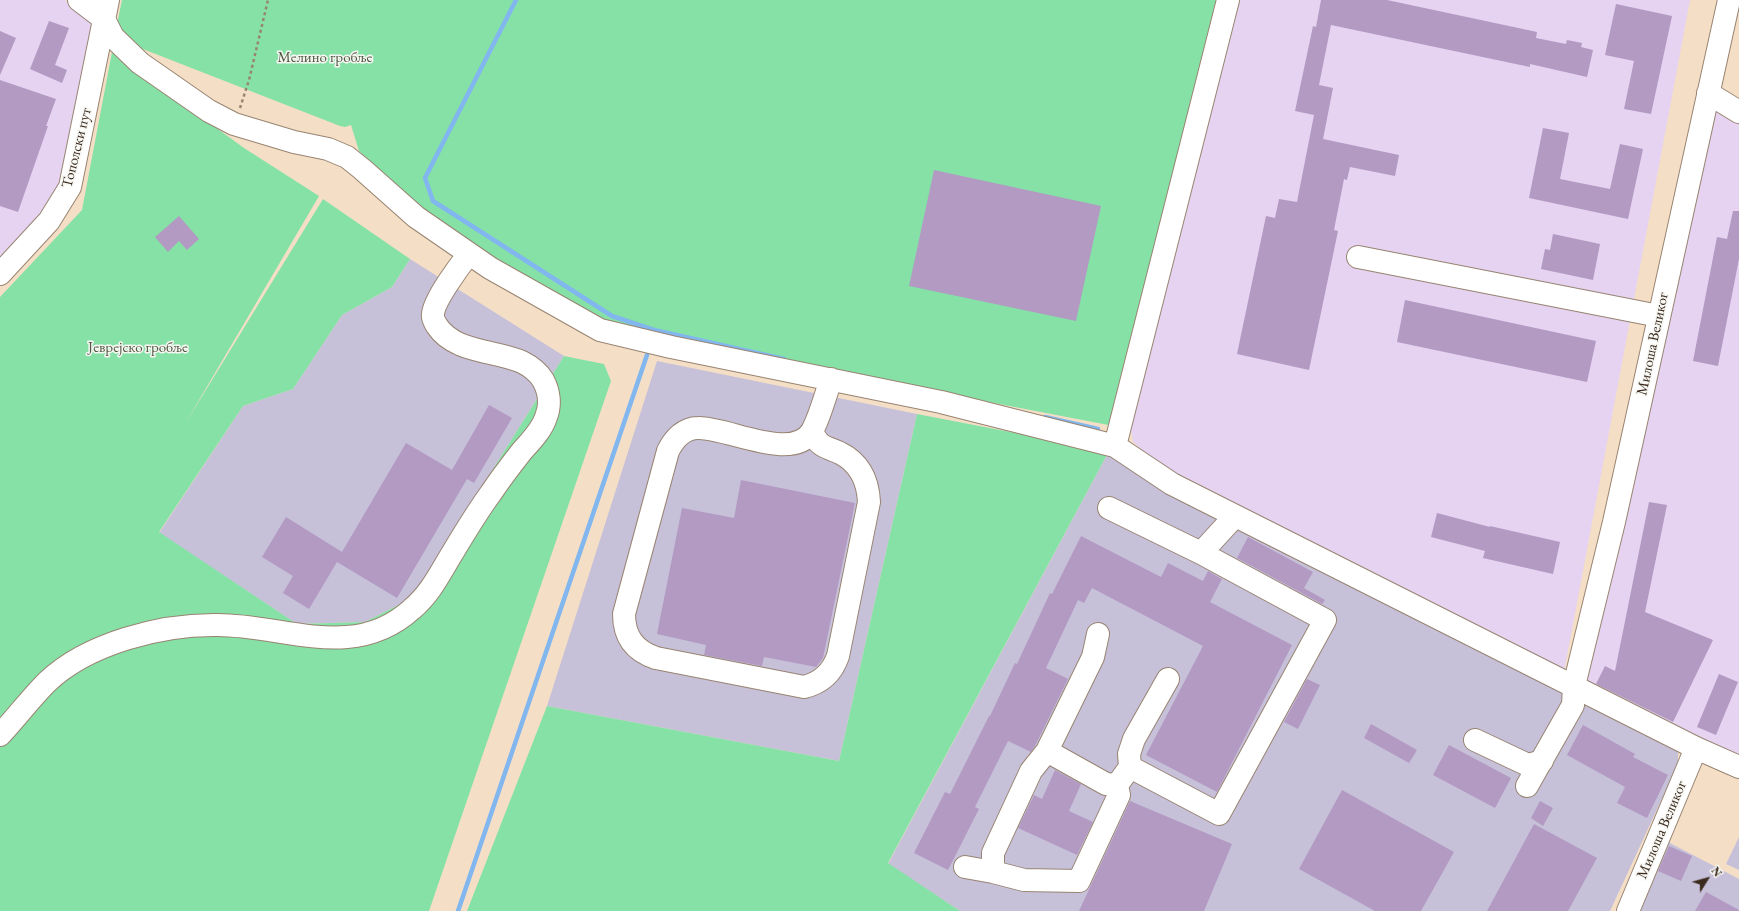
<!DOCTYPE html>
<meta charset="utf-8">
<style>
body{margin:0}
#map{position:relative;width:1739px;height:911px;overflow:hidden;background:#f4dfc6;font-family:"EB Garamond",serif}
canvas{display:block}
.north{position:absolute;left:1687px;top:859px;width:40px;height:40px;-webkit-text-stroke:3px #f6f6f2;paint-order:stroke;rotate:53deg;font-size:11px;font-weight:700;line-height:16px;text-align:center;color:#3b2a1e}
.north::after{content:'';display:block;margin:auto;width:14px;height:18px;background:#3b2a1e;clip-path:polygon(50% 0,100% 100%,50% 72%,0 100%)}
</style>
<div id="map">
<canvas width="1739" height="911"></canvas>
<div class="north">N</div>
</div>
<script>
const ctx = document.querySelector('canvas').getContext('2d');
ctx.lineJoin = 'round';
function paint(path, color) { ctx.fillStyle = color; ctx.fill(path, 'evenodd'); }
function stroke(path, color, width, dash) { ctx.strokeStyle = color; ctx.lineWidth = width; ctx.lineCap = dash ? 'butt' : 'round'; ctx.setLineDash(dash || []); ctx.stroke(path); }
function label(font, color, halo, rows, align = 'center') {
  ctx.font = font + ' "EB Garamond",serif'; ctx.lineWidth = 3; ctx.setLineDash([]); ctx.textBaseline = 'middle'; ctx.strokeStyle = halo; ctx.fillStyle = color; for (const [text, x, y, turn = 0] of rows) {
    ctx.save(); ctx.translate(x, y); ctx.rotate((+turn || 0) * Math.PI / 180); ctx.textAlign = isNaN(turn) ? turn : align; if (halo) ctx.strokeText(text, 0, 0); ctx.fillText(text, 0, 0); ctx.restore();
  }
}
const built = new Path2D(`
 M0,0H65L95,25L65,176L45,215L0,263Z
 M1240,0H1690L1564,672L1165,470L1133,442L1130,424Z
 M1712,105L1739,123V754L1706,742L1586,684Z`);
const industrial = new Path2D(`
 M410,259L564,356L412,598L365,622L297,624L159,533L243,406L293,389L342,315L392,287Z
 M657,361L917,414L839,761L547,706Z
 M1109,451L1177,495L1370,596L1678,750V764L1610,911H960L888,864Z
 M1739,837V870L1726,864Z
 M1668,842L1739,879V911H1640Z`);
const green = new Path2D(`
 M122,0H1222L1124,428L609,329L432,218L359,151L351,125L345,127L340,126L130,44L117,24Z
 M112,52L244,148L319,196L185,424L323,199L410,259L392,287L342,315L293,389L243,406L159,532L297,624L365,622L412,598L564,356L604,364L611,381L429,911H0V297L82,210Z
 M917,414L1109,451L888,863L960,911H467L547,706L839,761Z`);
const stream = new Path2D(`
 M516,0L425,178L433,201L612,316L654,330L653,333
 M654,330L784,359
 M1045,417L1098,429
 M458,911L647,355`);
const building = new Path2D(`
 M1321,0H1387L1537,32L1536,38L1566,44L1567,40L1582,43L1581,47L1593,50L1587,77L1530,64V67L1331,25L1319,85L1333,88L1323,139L1399,155L1395,176L1350,167L1347,180L1344,179L1334,230L1338,231L1309,370L1237,354L1266,216L1275,218L1279,199L1297,202L1314,115L1295,111L1313,26L1316,27Z
 M1616,4L1672,16L1651,114L1624,109L1634,61L1605,55Z
 M49,21L69,28L55,65L67,70L62,83L30,69Z
 M0,31L16,38L0,75Z
 M0,80L56,99L46,126H48L18,212L0,206Z
 M1543,128L1569,133L1560,179L1610,189L1620,144L1643,149L1628,219L1529,198Z
 M934,170L1101,206L1076,321L909,286Z
 M1733,211H1739V259L1718,366L1693,361L1717,237L1727,239Z
 M179,216L199,239L187,250L179,241L168,252L155,237Z
 M1553,234L1600,244L1593,280L1541,269L1545,249L1550,250Z
 M1405,300L1596,341L1587,382L1397,342Z
 M489,405L512,418L474,483L467,479L397,598L337,562L309,609L283,593L293,576L262,557L286,517L342,552L406,443L452,470Z
 M741,480L855,503L823,658L816,667L764,657L762,666L704,655L706,645L657,634L682,508L734,518Z
 M1649,502L1667,505L1645,612L1713,640L1673,722L1596,684L1605,666L1615,671Z
 M1437,513L1490,527V526L1560,542L1553,574L1483,558L1485,551L1431,537Z
 M1081,536L1161,577L1168,563L1203,581L1208,571L1222,579L1210,602L1292,645L1217,792L1146,755L1203,646L1092,588L1084,603L1078,600L1046,668L1068,679L1036,744L1031,752L1008,741L975,807L979,809L948,870L914,853L945,792L950,794L989,716H990L1015,663L1017,664L1050,593L1052,594Z
 M1248,537L1313,572L1304,588L1325,600L1322,604L1237,558Z
 M1719,674L1738,682L1716,735L1697,727Z
 M1307,679L1320,685L1298,729L1284,722Z
 M1371,724L1417,750L1409,763L1364,738Z
 M1583,725L1635,754L1633,757L1668,775L1647,818L1617,803L1625,787L1567,755Z
 M1449,745L1511,778L1495,808L1433,775Z
 M1055,770L1081,784L1069,811L1093,822L1077,855L1018,828L1034,795L1042,799Z
 M1342,790L1454,852L1421,911H1375L1299,869Z
 M1130,801L1232,844L1204,911H1079Z
 M1540,801L1553,808L1543,826L1531,818Z
 M1534,824L1597,858L1568,911H1487Z
 M1669,846L1692,856L1681,881L1658,871Z
 M1706,892L1739,910V911H1695Z`);
const path = new Path2D(`
 M240,108L249,80L268,0`);
const minor = new Path2D(`
 M79,0L104,19L113,37L140,63L209,111L234,124L294,142L328,149L347,157L362,169L416,217L490,268L600,330L671,347L941,402L1115,446L1172,484L1696,748L1739,767
 M1708,93L1739,112
 M1358,257L1659,316
 M0,274L49,221L70,187L108,0
 M812,432C820,448 825,446 840,453C860,463 868,481 869,502L838,656C832,673 821,683 804,687L656,658C635,651 624,637 624,614L668,451C674,439 684,428 698,428C727,427 793,463 812,431C819,419 826,394 831,379
 M1115,446L1228,0
 M1109,508L1201,553L1325,620L1219,814L1130,767
 M1201,553L1235,516
 M0,735C16,718 30,699 47,682C88,643 162,624 218,625C285,625 354,662 412,609C431,593 440,573 453,552C465,532 477,512 491,493C501,478 511,465 522,451C531,441 542,430 546,417C551,405 549,391 543,380C538,372 530,366 522,362C495,350 455,353 437,326C435,322 432,319 433,314C434,300 460,265 469,254
 M1475,740L1528,765L1542,761
 M1047,751L1106,784L1117,785
 M1527,786L1573,705L1574,686L1614,522L1729,0
 M965,867L993,872L1024,880L1079,881L1119,795L1117,785L1130,767L1129,754L1134,739L1168,679
 M993,872V853L1031,771L1047,751L1093,657L1098,634
 M1628,911L1696,748`);
const parkNames = [
 ["Мелино гробље",325,58],
 ["Јеврејско гробље",138,348]
];
const streetNames = [
 ["Тополски пут",77,148,-76],
 ["Милоша Великог",1653,344,-78],
 ["Милоша Великог",1662,830,-67]
];
paint(built, '#e5d3f1');
paint(industrial, '#c7c0d9');
paint(green, '#86e1a7');
stroke(stream, '#81b6ef', 4.5);
paint(building, '#b29ac3');
stroke(minor, '#988472', 24);
stroke(path, '#988472', 2.5, [3, 3]);
stroke(minor, '#fff', 22);
label('15px', '#4e5840', '#f6f6f2', parkNames);
label('15px', '#3b2a1e', '#f6f6f2', streetNames);
</script>
